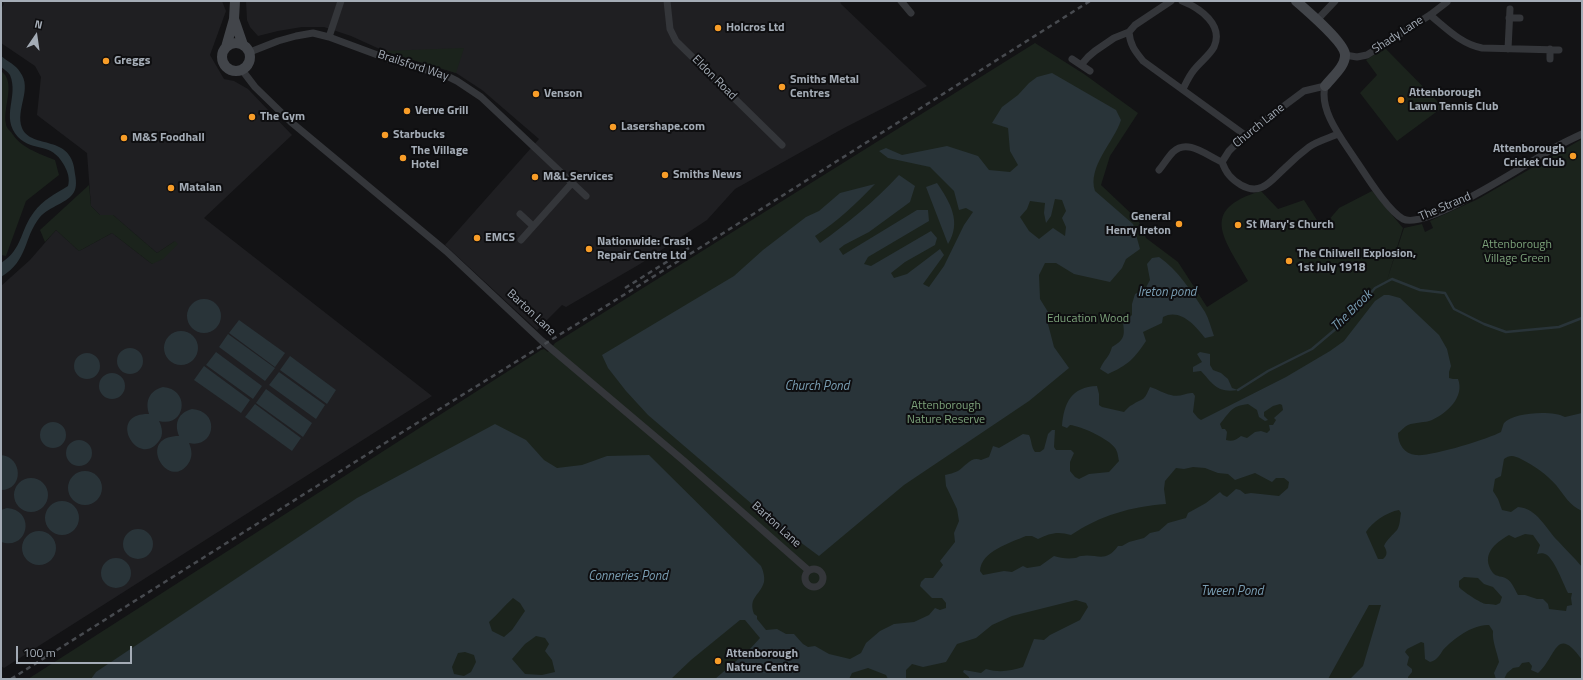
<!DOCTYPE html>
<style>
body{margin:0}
#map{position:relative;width:1583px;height:680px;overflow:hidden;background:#131315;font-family:"Titillium Web",sans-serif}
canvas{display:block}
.frame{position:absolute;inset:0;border:2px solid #a4acb6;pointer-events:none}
.north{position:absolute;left:16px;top:16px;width:40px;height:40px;-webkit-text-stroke:3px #0e0e10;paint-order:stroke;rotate:13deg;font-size:11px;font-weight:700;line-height:16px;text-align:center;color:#a4acb6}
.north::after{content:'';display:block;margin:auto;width:14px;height:18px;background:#a4acb6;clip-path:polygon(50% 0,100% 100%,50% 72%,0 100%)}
.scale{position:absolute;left:16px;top:646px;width:116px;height:18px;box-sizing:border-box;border:2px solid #a4acb6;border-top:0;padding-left:5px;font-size:12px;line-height:14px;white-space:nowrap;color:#a4acb6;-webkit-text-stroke:3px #0e0e10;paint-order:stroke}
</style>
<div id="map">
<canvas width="1583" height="680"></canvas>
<div class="frame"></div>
<div class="north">N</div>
<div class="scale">100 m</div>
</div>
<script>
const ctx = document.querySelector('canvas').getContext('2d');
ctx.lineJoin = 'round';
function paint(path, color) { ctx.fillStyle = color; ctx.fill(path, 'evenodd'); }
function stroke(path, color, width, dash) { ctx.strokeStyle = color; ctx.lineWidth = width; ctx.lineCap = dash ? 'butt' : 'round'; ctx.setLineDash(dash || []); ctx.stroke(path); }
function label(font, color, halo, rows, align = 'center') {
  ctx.font = font + ' "Titillium Web",sans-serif'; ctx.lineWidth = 4; ctx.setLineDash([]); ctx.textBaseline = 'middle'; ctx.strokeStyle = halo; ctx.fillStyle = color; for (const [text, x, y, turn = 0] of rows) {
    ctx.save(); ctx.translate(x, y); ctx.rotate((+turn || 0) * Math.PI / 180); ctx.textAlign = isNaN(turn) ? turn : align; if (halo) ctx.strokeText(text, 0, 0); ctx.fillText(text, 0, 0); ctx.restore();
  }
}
const built = new Path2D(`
 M2,1H222L226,11L210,55L224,79L234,81L248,89L292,135L204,218L432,396L4,668L1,666V286L30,260L56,230L79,251L112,233L152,264L175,241L157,253L113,215H100L91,206L87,153L37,115L41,77L35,66L1,43V9L4,4Z
 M246,1H840L841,4L927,86L844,128L735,189L707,220L640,264L566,307L562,305L537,330L445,245L539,139L482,90L456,73L384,51L351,36L324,27H302L278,31L258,36L250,27L247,20Z`);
const green = new Path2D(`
 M1035,43L1084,74L1138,113L1110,156L1101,185L1138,220L1146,238L1178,262L1207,307L1248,281C1225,239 1197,210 1261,191L1278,209L1304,200L1322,228L1339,208L1372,191L1403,228L1387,280L1404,228L1422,224L1425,232L1433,228L1430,221L1478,199L1582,139V679H28L541,350L544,349L548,352L555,343Z
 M464,48L456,73L384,51Z
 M1385,48L1443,107L1397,141L1360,93L1377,75L1366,60Z
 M1,71C17,82 2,109 6,124C6,127 9,130 11,132C21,148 38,153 55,160L59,175L26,201L6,256L1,255Z
 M89,185L91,206L100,215H113L157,253L175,241L178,244L163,259L152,264L112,233L79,251L56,230L45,242L40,230Z`);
const water = new Path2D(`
 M1,56C7,61 16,65 20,72C33,89 15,109 22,128C31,150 73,133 75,174C76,179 77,187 74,192C68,203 50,206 40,217C23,238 29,260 1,277V263C23,249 20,230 34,212C43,200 55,194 68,186C70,179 68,172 64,165C51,141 34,153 18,137C0,117 19,97 10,75C8,72 4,69 1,67Z
 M1052,73L1116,110L1121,120C1114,142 1087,167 1095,191L1133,224L1140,249L1126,259L1122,268L1110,282L1074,274L1056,263H1045L1039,275L1040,299L1048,312V324L1054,347L1069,368L1029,401L904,485L819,556L773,522L648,415L626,391L608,368L602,355L734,276L763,250L806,217L819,211L840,193L875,184C857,203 838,221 815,236L820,243C848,223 875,201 899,175L915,186L910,202L869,232L844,245L839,249L843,255L917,210H928L929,221L868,257L864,264L871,266L931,231L937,238L935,245L905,262L891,273L894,278L907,274L940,249L944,255L923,284L929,287L944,266L964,225L973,212L966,208L959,210L954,191L930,167L888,158L879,151L886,148L902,155L947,146L978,156L989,170L1010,172L1018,165L1010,151L1008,128L992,123L1002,107L1018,95L1029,83L1037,77ZM1055,199L1062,200L1066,211L1062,218L1066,227L1065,236L1053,228L1039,239L1029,231L1020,217L1027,209L1030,201L1045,203L1044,213L1046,223L1051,216Z
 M937,183C950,202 962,222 948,244L926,187Z
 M1159,257C1178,270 1192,292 1205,312C1209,319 1211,328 1214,336L1205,338C1195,325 1180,308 1163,317L1162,323L1143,332L1146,341C1134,359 1128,365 1108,374L1100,369C1104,359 1109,358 1112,347C1124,340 1125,336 1123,323L1132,315V304L1135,294L1145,289L1150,280L1147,264L1152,258Z
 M1384,295H1389L1400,298L1439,335L1447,349L1451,366L1449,372V378L1453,379H1458C1465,397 1447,413 1432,420C1425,423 1415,422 1408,425C1404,427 1401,431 1398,433C1398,444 1404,454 1416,455C1430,457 1488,439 1501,432C1502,429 1503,425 1504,423C1513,412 1553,410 1565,417L1582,413V511C1570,506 1564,495 1556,485C1546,474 1535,466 1521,459C1515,456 1510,454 1504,459L1501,476L1495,479L1493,491L1498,499L1502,510L1511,512L1518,507C1537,508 1546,529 1558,541C1566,550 1574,557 1582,567V660C1556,623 1556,658 1538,673L1531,670L1532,666L1529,662L1522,663L1519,667L1513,668L1507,673L1504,679H1496L1494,673L1499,662C1497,652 1492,641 1493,631L1489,625C1473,624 1453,639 1443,650C1439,656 1437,660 1430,662L1425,659L1424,643L1421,642L1407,649L1405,652L1409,657L1407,665L1412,669V672L1408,677V679H1350L1363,666L1381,605H1369L1328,679H969V677L963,672L964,670L981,673L986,669C1000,673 1010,671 1023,667L1034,639L1044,640L1050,635L1080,620L1088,607L1086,603L1076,600L1012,616L992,625L976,638L957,644L946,662L923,667L912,664L906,670V679H888L886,675L868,668L852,673L849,679H715L749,650L760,638L745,620H740L691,660L671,679H91L96,672L357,498L495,424L526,440L544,460L557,468L582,465L607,456L649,455L761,566C763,570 765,577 764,582C760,596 748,597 754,614L757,616V619L766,630L777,629L786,634H794L803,644L808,647L815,646L829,654L850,659L861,653L866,643L880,631L894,624L914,622L929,615L935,608L940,610L946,608V603L942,598H932L920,586L921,582L925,578H933L943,565L940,561L955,542L954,533L959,521L957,509L946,486L945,475C949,474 954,473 958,471C966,466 971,456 981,460L989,457L993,446L999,448L1023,434L1029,435C1032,441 1031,447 1035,452H1040L1044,449L1048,434L1052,430H1055L1054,447L1056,450H1071L1074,453L1070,462V471L1075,477L1079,479L1089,474L1109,472L1119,461C1118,457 1118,452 1115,448C1109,439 1081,426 1070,425L1067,428L1062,426C1064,403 1071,387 1097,386L1099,394V405L1102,407L1124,412C1126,410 1129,406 1132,405C1144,397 1143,403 1150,387C1158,389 1164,394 1171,395C1180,398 1186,392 1193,393L1195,396L1193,412L1198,418L1201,420L1286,377L1330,351L1344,341L1375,301ZM1248,404L1257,410L1259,417L1265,421L1268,420L1264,416V412L1273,406L1280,404L1282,405L1283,410L1274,418L1276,420L1273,425H1269L1270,430L1267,433L1261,431L1255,432L1247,438L1241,436C1236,440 1232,442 1226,440L1227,432L1225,429H1222L1220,424C1230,412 1231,406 1248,404ZM1193,467L1205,468L1218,473L1228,474L1235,480L1255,473L1272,482L1276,478H1284L1289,482L1288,488L1279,496L1251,493L1245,494L1240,490L1236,489L1227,497L1223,495L1220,492L1206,503L1188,513L1186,518L1168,523L1159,531L1150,533L1144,538L1129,542L1122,546H1118C1105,564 1097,553 1081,556C1079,556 1077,558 1075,558C1068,559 1060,558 1054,556L1040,566L1027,568L1023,566L1012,572L1004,571L983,575L980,571C981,551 1010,543 1026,536H1032L1038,539C1050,533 1058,531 1071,535C1101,515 1130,507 1166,504L1164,489L1165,481L1176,468L1184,469ZM1399,510L1401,513C1400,518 1400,526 1397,530C1392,536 1387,539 1384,546C1387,551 1388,555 1383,559H1378L1366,532C1372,522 1387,512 1399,510ZM1525,534L1533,535L1540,545L1537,554C1541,553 1544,553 1547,555C1555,561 1563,583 1568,593H1572L1571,598L1572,605L1567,606L1566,611L1549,609L1548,604L1543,599H1537L1525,595H1518C1515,590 1512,582 1507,579C1503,576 1496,577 1493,573C1480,555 1495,543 1509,535L1515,538ZM1464,577L1478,578L1484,584L1493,587L1502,597L1500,603L1496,605C1492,604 1490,604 1486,604C1482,604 1462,591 1459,587V581ZM513,598L520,603L525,611L512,630L504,637L492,631L489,622C498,614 504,606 513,598ZM536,636L545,638L549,644L545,651L552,660L555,672L542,675L525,674L512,659L525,644ZM465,652L474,655L476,662L471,672L464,676L454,674L452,667L458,653Z
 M187 316a17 17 0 1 1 34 0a17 17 0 1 1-34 0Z
 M239,320L285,353L275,367L229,333Z
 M164 348a17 17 0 1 1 34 0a17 17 0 1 1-34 0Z
 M228,334L275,368L265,381L219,347Z
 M117 361a13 13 0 1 1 26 0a13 13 0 1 1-26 0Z
 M216,352L262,386L253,399L206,365Z
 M1200,352L1210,354V365L1213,370L1221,373L1228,379L1232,388L1238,390C1217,393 1214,385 1201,371L1193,372V367L1202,362L1197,354Z
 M74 366a13 13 0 1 1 26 0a13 13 0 1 1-26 0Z
 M290,356L336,390L327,404L280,370Z
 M204,366L250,400L241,413L194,380Z
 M279,372L325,405L316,419L269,385Z
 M99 386a13 13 0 1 1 26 0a13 13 0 1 1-26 0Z
 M163,387C191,389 186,428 159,421C162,427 164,435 159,441C138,470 105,413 149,414C145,401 149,391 163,387Z
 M266,389L312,423L303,437L256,403Z
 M255,404L301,438L292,451L245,417Z
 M192,409C221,411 215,449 189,443C192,450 193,457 188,464C168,492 135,436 179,436C174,423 178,413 192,409Z
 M40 435a13 13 0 1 1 26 0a13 13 0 1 1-26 0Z
 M66 453a13 13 0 1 1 26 0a13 13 0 1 1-26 0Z
 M1,455C23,457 24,490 1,490Z
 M68 488a17 17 0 1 1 34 0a17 17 0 1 1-34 0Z
 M14 495a17 17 0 1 1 34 0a17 17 0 1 1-34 0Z
 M45 518a17 17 0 1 1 34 0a17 17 0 1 1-34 0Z
 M7,508C36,510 29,551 1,542V510Z
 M123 544a15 15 0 1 1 30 0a15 15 0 1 1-30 0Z
 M22 548a17 17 0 1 1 34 0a17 17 0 1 1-34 0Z
 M101 573a15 15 0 1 1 30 0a15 15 0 1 1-30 0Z`);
const stream = new Path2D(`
 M1238,390L1268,371L1312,349L1351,316L1375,288L1392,279L1420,290L1445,293L1454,309L1484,324L1506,332L1559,327L1582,318`);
const street = new Path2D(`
 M667,1L670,29L676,41L782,145
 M901,1L911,13
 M1182,1C1200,8 1224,25 1214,47C1209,56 1200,62 1194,70C1189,76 1186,83 1183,89
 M1430,15C1446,28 1461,44 1482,48L1559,50
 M1509,18H1520
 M1317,20L1335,1
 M1129,32C1130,45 1135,51 1143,61L1245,135
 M329,37L341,1
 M1508,49L1510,9
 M250,52L278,41L296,36L313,33L329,37L391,60L447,76L457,81L481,97L586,196
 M1345,55L1357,57L1367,55L1430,15L1447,2
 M1072,59L1090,71
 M1550,59V49
 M1081,65L1088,57L1095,51L1114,38L1129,32L1135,25L1171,1
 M242,70L255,87L291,122L446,251L542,341L684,461L808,570
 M1222,162L1229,151L1245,135L1304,91L1325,86C1319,111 1342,139 1355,159C1366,175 1387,210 1403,219C1426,230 1521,167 1544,154C1556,146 1569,140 1582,134
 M1222,162C1226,173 1231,179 1241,185C1262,197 1272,179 1286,167C1293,160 1301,153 1309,147C1317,141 1329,138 1338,134
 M1159,170C1164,164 1168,157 1173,152C1188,138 1207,156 1222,162
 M520,214L533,226
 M521,240L572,183
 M805 578a9 9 0 1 1 18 0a9 9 0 1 1-18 0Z`);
const secondary = new Path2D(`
 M1296,1C1306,10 1343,41 1345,54C1346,66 1332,77 1325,86
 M234,19L243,45
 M222 57a14 14 0 1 1 28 0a14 14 0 1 1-28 0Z
 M226,47L234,19L235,1`);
const rail = new Path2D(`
 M625,288L689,248
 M11,679L401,433L706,244L1090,1`);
const markers = [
 [718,28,4,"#f89d28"],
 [106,61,4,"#f89d28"],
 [782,87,4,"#f89d28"],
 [536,94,4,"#f89d28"],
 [1401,100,4,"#f89d28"],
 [407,111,4,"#f89d28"],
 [252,117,4,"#f89d28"],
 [613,127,4,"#f89d28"],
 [385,135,4,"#f89d28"],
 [124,138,4,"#f89d28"],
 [1573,156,4,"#f89d28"],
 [403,158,4,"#f89d28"],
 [665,175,4,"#f89d28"],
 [535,177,4,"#f89d28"],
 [171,188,4,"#f89d28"],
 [1179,224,4,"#f89d28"],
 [1238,225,4,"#f89d28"],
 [477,238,4,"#f89d28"],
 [589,249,4,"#f89d28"],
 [1289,261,4,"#f89d28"],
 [718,661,4,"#f89d28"]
];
const poiNames = [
 ["Holcros Ltd",726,28],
 ["Greggs",114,61],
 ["Smiths Metal",790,80],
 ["Centres",790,94],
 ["Attenborough",1409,93],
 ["Lawn Tennis Club",1409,107],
 ["Venson",544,94],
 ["Verve Grill",415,111],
 ["The Gym",260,117],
 ["Lasershape.com",621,127],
 ["Starbucks",393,135],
 ["M&S Foodhall",132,138],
 ["Attenborough",1565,149,"right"],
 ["Cricket Club",1565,163,"right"],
 ["The Village",411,151],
 ["Hotel",411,165],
 ["Smiths News",673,175],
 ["M&L Services",543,177],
 ["Matalan",179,188],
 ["General",1171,217,"right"],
 ["Henry Ireton",1171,231,"right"],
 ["St Mary's Church",1246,225],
 ["EMCS",485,238],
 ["Nationwide: Crash",597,242],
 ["Repair Centre Ltd",597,256],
 ["The Chilwell Explosion,",1297,254],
 ["1st July 1918",1297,268],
 ["Attenborough",726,654],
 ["Nature Centre",726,668]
];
const streetNames = [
 ["Shady Lane",1398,35,-33],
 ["Brailsford Way",413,66,18],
 ["Eldon Road",714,78,45],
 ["Church Lane",1259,126,-39],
 ["The Strand",1445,207,-23],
 ["Barton Lane",531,313,43],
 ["Barton Lane",776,525,42]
];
const parkNames = [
 ["Attenborough",1517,245],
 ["Village Green",1517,259],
 ["Education Wood",1088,319],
 ["Attenborough",946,406],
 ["Nature Reserve",946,420]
];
const waterNames = [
 ["Ireton pond",1167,293],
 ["The Brook",1352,311,-45],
 ["Church Pond",817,387],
 ["Conneries Pond",628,577],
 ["Tween Pond",1232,592]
];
paint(built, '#1f1f22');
paint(green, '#1b231c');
paint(water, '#293439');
stroke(stream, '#293439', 2.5);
stroke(street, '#34363a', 7);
stroke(secondary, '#42454a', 10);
stroke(rail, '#474a4f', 2.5, [5, 4]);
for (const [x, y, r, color] of markers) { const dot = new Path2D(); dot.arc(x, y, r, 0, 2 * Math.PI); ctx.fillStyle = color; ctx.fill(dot); stroke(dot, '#0e0e10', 1.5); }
label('bold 12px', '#a4acb6', '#0e0e10', poiNames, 'left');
label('12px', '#a4acb6', '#0e0e10', streetNames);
label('12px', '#7ca27a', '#0e0e10', parkNames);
label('italic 13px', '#7a9eb3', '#0e0e10', waterNames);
</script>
